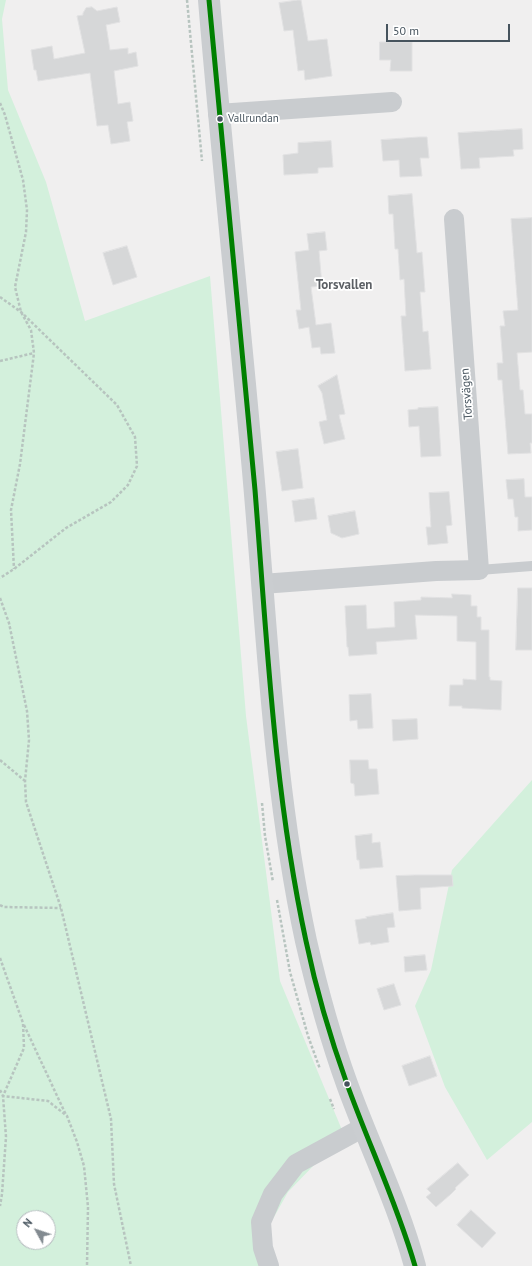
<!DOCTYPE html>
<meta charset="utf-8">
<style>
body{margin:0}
#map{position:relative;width:532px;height:1266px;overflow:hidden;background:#f0efef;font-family:"PT Sans",sans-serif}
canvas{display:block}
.north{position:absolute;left:16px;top:1210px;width:40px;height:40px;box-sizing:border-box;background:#fff;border:1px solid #b5babe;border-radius:50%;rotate:310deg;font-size:11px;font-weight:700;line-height:16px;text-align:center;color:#46535d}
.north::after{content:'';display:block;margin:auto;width:14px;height:18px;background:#828a90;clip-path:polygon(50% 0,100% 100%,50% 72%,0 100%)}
.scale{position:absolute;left:386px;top:24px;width:124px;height:18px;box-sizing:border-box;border:2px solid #46535d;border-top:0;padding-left:5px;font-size:12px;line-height:14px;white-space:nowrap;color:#46535d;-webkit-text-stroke:3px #fff;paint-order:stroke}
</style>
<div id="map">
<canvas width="532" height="1266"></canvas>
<div class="north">N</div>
<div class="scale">50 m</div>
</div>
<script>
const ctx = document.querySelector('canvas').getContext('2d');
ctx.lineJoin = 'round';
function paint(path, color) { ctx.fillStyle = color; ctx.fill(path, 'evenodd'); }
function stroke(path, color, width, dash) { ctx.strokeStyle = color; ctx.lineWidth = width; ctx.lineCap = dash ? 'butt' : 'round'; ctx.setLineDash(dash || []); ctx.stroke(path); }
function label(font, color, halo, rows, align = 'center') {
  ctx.font = font + ' "PT Sans",sans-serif'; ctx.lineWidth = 3.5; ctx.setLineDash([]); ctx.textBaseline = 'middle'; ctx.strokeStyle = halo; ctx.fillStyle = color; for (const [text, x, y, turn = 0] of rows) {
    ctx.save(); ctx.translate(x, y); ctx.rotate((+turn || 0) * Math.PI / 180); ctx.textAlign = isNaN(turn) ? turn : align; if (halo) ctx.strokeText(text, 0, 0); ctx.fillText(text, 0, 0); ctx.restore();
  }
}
const green = new Path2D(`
 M0,0H6L2,19L8,90L46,182L85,321L210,276L246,716L280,981L347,1142L315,1164L288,1192L265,1233L261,1266H0ZM24,1218H48V1242H24Z
 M532,780V1122L487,1160L445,1087L415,1006L431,970L452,870Z`);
const building = new Path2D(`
 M298,0H301L308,41L327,39L332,76L305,80L304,70L298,71L293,30L284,31L279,3Z
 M92,7L97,11L117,7L120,22L106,25L110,50L128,48V54L136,52L138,66L114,71L118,104L130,102L133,121L127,122L130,141L111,144L108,125L97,126L90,73L38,81L36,70H34L31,50L52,46L54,59L85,53L77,16L83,15V13L86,8Z
 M380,42H412V71H390L391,60H380Z
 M522,129L523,149L513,150L514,156L479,158L480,168L461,169L458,133Z
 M419,137H427L429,158H420L422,176L400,177L399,160L383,161L381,140Z
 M331,141L333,167L318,168V173L284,175L283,155L298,153V143Z
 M412,194L417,253L422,252L425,292H420L423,332L428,331L431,369L405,371L401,316H406L404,279L400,280L398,249H395L393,214H389L388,196Z
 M532,218V352L517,353L520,390H523L525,414H532V443H530L531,453L508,454L502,380H498L497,363H503L500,326H505L503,311L518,310L511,219Z
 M325,232L327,250L319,251L322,286L311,287L316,325L331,323L335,353L321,354L320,347L312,348L309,327L299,329L296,310H301L295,252L309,250L307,234Z
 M127,246L137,277L113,285L103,253Z
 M337,375L345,414L339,415L345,439L324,444L319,422L327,420L322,393L318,386Z
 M438,407L441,456L421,457L419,426L409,427L408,410L418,409V408Z
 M298,449L303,488L282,491L276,452Z
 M524,479L525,497H532V530L518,531V517H515L513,499H508L506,480Z
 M449,492L452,525L446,526L448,543L428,545L426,527H431L429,493Z
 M314,498L317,519L295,522L292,501Z
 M355,511L359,534L342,538L331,533L328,516Z
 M518,588H532V650H516Z
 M452,594L471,595V606H477V617H481V630H489V677H490V680L502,681L501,710L462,708V706H449L450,685H463V679L476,680V642L457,641V616L415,615L417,639L376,642L377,654L349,656L348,647H347L345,606L366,605L367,629L395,627L394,602L421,600V597L452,598Z
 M371,694L373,728L358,729L357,720L350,721L349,695Z
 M417,719L418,739L393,741L392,720Z
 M350,760H368L369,769H377L379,794L355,796L354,784L351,783Z
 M372,834V843L380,842L383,867L360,869L359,860H357L355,836Z
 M415,875H452L453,886L420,888L421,909L399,911L396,876Z
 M393,913L395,927L387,928L389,942L371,945L370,942L359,944L355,920L367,918L366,917Z
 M425,955L427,970L405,972L404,957Z
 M394,984L401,1005L384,1010L377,989Z
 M430,1056L437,1076L409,1086L402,1066Z
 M458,1163L469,1175L455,1188L456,1189L451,1194L436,1207L426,1197L431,1193L427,1189Z
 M471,1210L496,1233L482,1248L457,1225Z`);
const path = new Path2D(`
 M187,0L202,161
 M0,103L5,115L23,180L27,210L26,232L15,287L21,312L31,330L34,353L20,464L11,510L14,569
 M0,297L21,312L117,405L135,437L137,466L128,485L111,502L66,528L14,569L0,578
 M0,361L34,353
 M0,598L9,623L27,711L29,740L25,781L26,802L61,908L111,1119L114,1184L131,1266
 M0,760L25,781
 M262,803L265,836L273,882
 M277,900L290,972L308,1036L320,1069
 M0,905L4,907L61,908
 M0,958L23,1023L24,1048L3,1096L48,1101L67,1116L77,1142L84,1166L88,1207L87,1266
 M24,1025L66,1115
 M0,1090L3,1096L6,1137L2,1194L0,1206
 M330,1099L334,1109`);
const service = new Path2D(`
 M479,570L532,566`);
const minor = new Path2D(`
 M218,114L392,102
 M262,584L436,571L479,570L454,219
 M269,1266L263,1248L261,1222L273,1194L296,1164L364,1127`);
const secondary = new Path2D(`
 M209,0C222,157 239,314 253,471C267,628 273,787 306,941C317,989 330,1037 347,1084C369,1145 398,1203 415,1266`);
const bus1 = new Path2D(`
 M209,0C223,164 241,327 255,490C267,641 274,793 306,941C316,989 330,1037 347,1084C369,1145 397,1204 415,1266`);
const markers = [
 [220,119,3.5,"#46535d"],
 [347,1084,3.5,"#46535d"]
];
const busNames = [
 ["Vallrundan",228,119]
];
const streetNames = [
 ["Torsvägen",467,394,-94]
];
const neighbourhoodNames = [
 ["Torsvallen",344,285]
];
paint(green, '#d3f0dc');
paint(building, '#d6d7d8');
stroke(building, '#e1e1e2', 1);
stroke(path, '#b7c4bf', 2.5, [3, 2]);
stroke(service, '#c9cccf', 10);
stroke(minor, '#c9cccf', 20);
stroke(secondary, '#cacdd0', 22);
stroke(bus1, '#008000', 5);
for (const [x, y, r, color] of markers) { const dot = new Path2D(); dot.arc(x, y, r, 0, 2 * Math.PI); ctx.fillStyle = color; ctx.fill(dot); stroke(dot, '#fff', 1.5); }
label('11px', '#46535d', '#fff', busNames, 'left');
label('12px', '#46535d', '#fff', streetNames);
label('bold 13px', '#5b5f64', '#fff', neighbourhoodNames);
</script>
